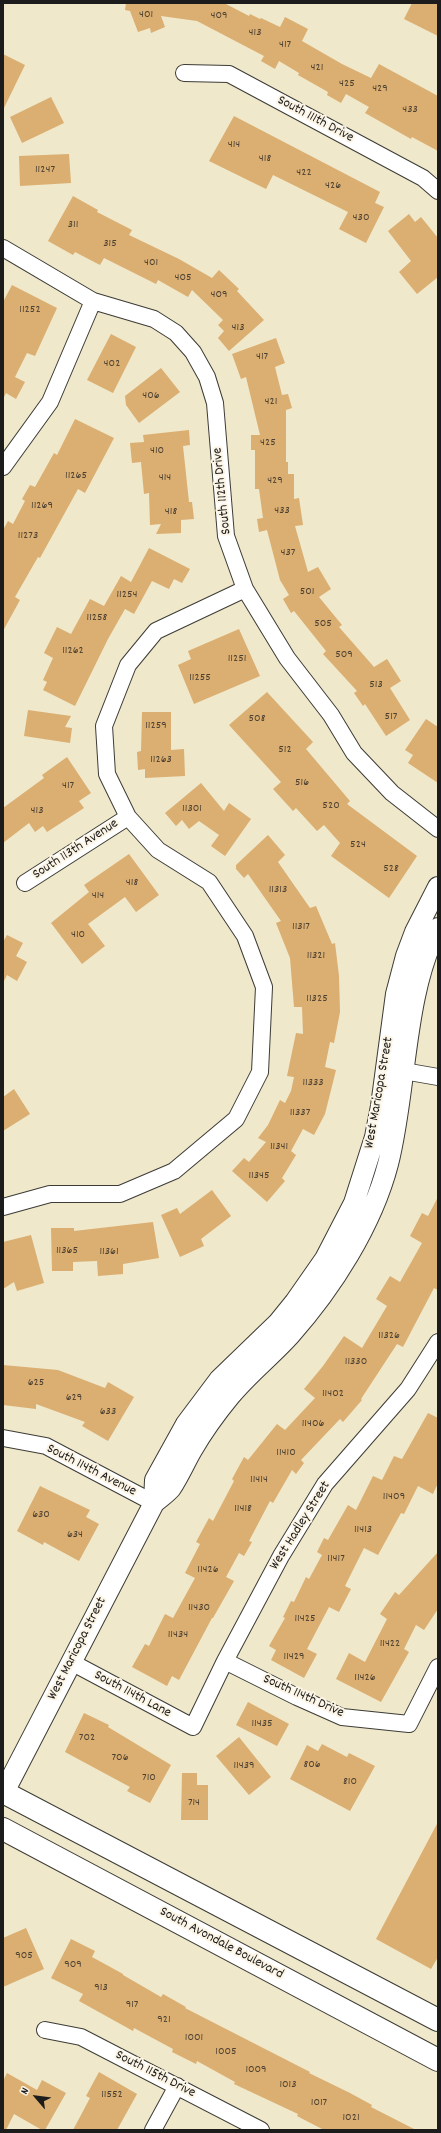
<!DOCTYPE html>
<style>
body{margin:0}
#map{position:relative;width:441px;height:2133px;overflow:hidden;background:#efe8ca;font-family:Dekko,sans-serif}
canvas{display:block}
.frame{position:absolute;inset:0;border:4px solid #1c1c1c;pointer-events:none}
.north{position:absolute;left:16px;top:2077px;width:40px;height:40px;-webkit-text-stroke:3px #fcf5e5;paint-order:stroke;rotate:298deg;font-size:11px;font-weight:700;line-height:16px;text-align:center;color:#1c1c1c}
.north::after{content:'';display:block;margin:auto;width:14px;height:18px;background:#1c1c1c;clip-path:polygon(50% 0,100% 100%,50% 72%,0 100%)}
</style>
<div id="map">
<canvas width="441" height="2133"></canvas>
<div class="frame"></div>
<div class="north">N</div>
</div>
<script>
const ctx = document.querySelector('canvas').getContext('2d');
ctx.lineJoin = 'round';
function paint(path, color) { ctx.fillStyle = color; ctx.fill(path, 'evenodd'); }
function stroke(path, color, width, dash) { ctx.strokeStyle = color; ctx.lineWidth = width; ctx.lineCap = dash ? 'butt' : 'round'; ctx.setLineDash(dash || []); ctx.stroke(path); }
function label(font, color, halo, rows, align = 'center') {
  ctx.font = font + ' Dekko,sans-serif'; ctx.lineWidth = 4; ctx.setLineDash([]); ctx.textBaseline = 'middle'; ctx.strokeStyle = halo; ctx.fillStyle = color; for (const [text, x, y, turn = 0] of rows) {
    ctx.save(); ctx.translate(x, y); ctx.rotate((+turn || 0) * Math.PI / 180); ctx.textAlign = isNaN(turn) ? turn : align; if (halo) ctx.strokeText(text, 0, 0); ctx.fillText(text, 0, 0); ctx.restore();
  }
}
const building = new Path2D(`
 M126,3H224L249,16L250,14L260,19L261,18L280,27L285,17L308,29L302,41L342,64L371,78L379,64L438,96V151L412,137L411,139L365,113L369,107L346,94L341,103L327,95L328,92L298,75L299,73L279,61L275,69L261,61L264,56L197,21L161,16L165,27L151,33L150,28L138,32L130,11L125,10Z
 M412,3H438V36L404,19Z
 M3,54L25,65L3,110Z
 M51,97L64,123L22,143L10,117Z
 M234,116L380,192L375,203L384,207L366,243L339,229L348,212L273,175L266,189L209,161Z
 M69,154L71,183L20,186L19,156Z
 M73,196L98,210L97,212L132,230L129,235L179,259L212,278L219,270L239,289L237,291L264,320L229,351L218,338L224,331L218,325L223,320L192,290L188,297L158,280L156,284L104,258L100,265L75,252L73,255L48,241Z
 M409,214L415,222L421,217L438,238V277L417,294L399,272L411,261L388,231Z
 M12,285L57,308L35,356L27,353L15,377L25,382L16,399L6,393L3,399V302Z
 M111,334L136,347L113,393L87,380Z
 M276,338L285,363L275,367L282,395L288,394L292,408L286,410V462H288V474H294V499L299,498L303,525L295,526L308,572L318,567L331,589L319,597L342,625L339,627L374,667L387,659L401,681L390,688L410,720L386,736L365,704L363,706L354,693L357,691L323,654L326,651L294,611L291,613L283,599L289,595L280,580L267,530L259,532L257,519L263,518L259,489H255V450H251V435H260L246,377L241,379L232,354Z
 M161,368L180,392L139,423L126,405L125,396Z
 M75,419L114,438L85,493L78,489L40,558L38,557L15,597L20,600L3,631V530L8,521L13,524L25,501L22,499L30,485L35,487L54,453L57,455Z
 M189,430L190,445L183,446L189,502H192L194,519L181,520V533L156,534L161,524L150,525L149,493L144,494L141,462L132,463L130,443L144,442L143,435Z
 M149,548L190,569L182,583L174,579L169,589L152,581L134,614L125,609L108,639L75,706L43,690L47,682L43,680L53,658L44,653L57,627L71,634L90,599L104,606L121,576L131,582Z
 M239,629L260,676L194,704L178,665L191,659L188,651Z
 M267,692L313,742L306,749L350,801L347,804L417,856L389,898L331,856L340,843L324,825L317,831L296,808L293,811L273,789L281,782L229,725Z
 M28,710L71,716L65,727L72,728L70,743L24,736Z
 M142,712H171V750L184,749L185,776L145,778V769L138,770L137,752L141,751Z
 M426,719L438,727V783L408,763L413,755L405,750Z
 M67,757L91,793L79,801L84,808L47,832L43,826L35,832L29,823L3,843V808L44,778L42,775Z
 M201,783L224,811L229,803L251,819L225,856L211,846L219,835L199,821L189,829L182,820L176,826L165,813Z
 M268,835L285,855L278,862L310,908L316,906L332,944L335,943L339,976L340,1012L334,1043L330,1042L325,1067L336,1070L325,1114L314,1135L303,1129L291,1151L296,1155L282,1178L285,1181L267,1202L232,1171L244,1158L249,1162L266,1142L258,1138L268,1125L280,1100L285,1103L291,1091L294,1077L287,1076L296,1033L303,1034L302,1007H294L290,958L276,923L281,921L248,874L244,878L236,869V865Z
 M129,854L159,895L136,912L125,897L88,924L105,946L82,964L51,923L89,892L84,885Z
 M7,935L23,943L16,956L27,962L17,981L7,975L3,983V942Z
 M14,1089L30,1114L3,1131V1097Z
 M212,1190L231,1216L201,1239L204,1246L180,1257L161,1215L177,1208L180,1214Z
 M438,1197V1290L434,1288L403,1347L397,1344L361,1399L362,1400L343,1422L340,1419L301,1460L304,1463L296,1474L292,1470L273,1503L270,1501L249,1541L252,1542L244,1556L239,1553L226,1577L234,1581L213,1618H212L179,1680L172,1676L167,1686L132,1667L145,1644L149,1646L165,1614L173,1618L195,1578L185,1573L200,1544L196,1542L209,1518L213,1521L234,1481L232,1479L244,1457L248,1460L277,1424L285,1430L315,1398L304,1389L323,1366L344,1336L362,1348L387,1306L376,1299L390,1276L400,1282L422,1243L410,1236L422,1213L428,1216Z
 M153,1222L159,1258L123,1264V1274L98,1276L97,1261L73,1262V1271H52L51,1228H74V1231Z
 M31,1235L44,1283L17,1291L14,1282L3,1289V1242Z
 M3,1365L58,1370L105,1388L108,1382L134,1397L108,1441L82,1426L85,1422L36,1404V1409L3,1405Z
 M428,1413L438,1418V1483L433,1494L418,1486L404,1514L401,1513L378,1555L364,1548L345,1586L351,1589L339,1612L329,1607L307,1649L317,1654L304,1678L271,1660L276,1650L269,1646L285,1618L283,1617L291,1601L294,1602L306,1577L309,1579L322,1555L317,1552L324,1538L328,1540L348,1505L356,1510L373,1476L382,1480L394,1456L402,1459Z
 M40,1486L90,1510L86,1517L99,1524L79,1561L44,1542L43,1545L17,1531Z
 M438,1552V1609L424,1630L416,1625L404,1649L409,1652L381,1702L336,1679L349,1653L365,1662L387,1619L380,1614L395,1592L399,1595Z
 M248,1702L289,1724L277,1746L236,1725Z
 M84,1713L109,1725L108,1727L171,1765L150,1803L127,1791L130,1787L65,1752Z
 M239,1737L271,1777L249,1795L216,1756Z
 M322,1744L347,1757L349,1753L375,1766L350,1811L290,1779L307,1745L318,1751Z
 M182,1773H197V1785H208V1820H181Z
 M438,1822V1957L431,1969L376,1939Z
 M26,1928L44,1969L3,1987V1938Z
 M71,1939L95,1951L92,1957L123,1974V1975L161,1997L163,1994L186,2007L185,2008L310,2072L309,2073L350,2093L372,2105L371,2107L416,2130H324L297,2116L298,2114L234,2084L235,2082L197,2061L196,2064L172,2052L173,2049L134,2028L133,2031L79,2001L83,1994L51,1978Z
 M99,2072L137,2094L117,2130H73L90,2098L86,2096Z
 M7,2073L37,2090L42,2080L66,2093L45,2130H42L14,2114L6,2130H3V2081Z`);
const minor = new Path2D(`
 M184,73L229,74L423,178L438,191
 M3,248L93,301L154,319L176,333L193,352L207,377L215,403L226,536L245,589L287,658L331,715L354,753L392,793L438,829
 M3,467L50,402L93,301
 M25,883L128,817
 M392,1069L438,1077
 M3,1207L50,1194H120L174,1171L236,1119L260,1072L264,987L245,936L209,882L158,850L128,817L107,774L104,726L128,665L156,631L245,589
 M3,1438L46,1446L154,1503
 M225,1661L297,1697L342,1717L409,1724L438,1667
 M71,1662L193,1727L225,1661L281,1556L325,1484L408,1389L438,1342
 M45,2030L81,2037L261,2130
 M153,2130L177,2086`);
const tertiary = new Path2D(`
 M154,1503L155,1480L186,1424L219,1380L278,1323L295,1302L325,1259L354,1203L375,1137L381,1106L396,994L406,956L415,932L438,887
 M3,1794L154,1503C159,1498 166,1494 171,1488C179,1476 185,1462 192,1450C203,1431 216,1413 230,1396C248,1374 271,1356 290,1335C332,1288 372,1225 388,1164C407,1090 403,995 438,928`);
const secondary = new Path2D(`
 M3,1792L438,2020
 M3,1829L438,2060`);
const numberNames = [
 ["401",146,15],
 ["409",219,16],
 ["413",255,33],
 ["417",285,45],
 ["421",317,68],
 ["425",347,84],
 ["429",380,89],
 ["433",410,110],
 ["414",234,145],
 ["418",265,159],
 ["11247",45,170],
 ["422",304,173],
 ["426",333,186],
 ["430",361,218],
 ["311",73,225],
 ["315",110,244],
 ["401",151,263],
 ["405",183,278],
 ["409",219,295],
 ["11252",30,310],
 ["413",238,328],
 ["417",262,357],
 ["402",112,364],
 ["406",151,396],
 ["421",271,402],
 ["425",268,443],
 ["410",157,451],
 ["11265",76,476],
 ["414",165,478],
 ["429",275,481],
 ["11269",42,506],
 ["433",282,511],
 ["418",171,512],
 ["11273",28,536],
 ["437",288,553],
 ["501",307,592],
 ["11254",127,595],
 ["11258",97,618],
 ["505",323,624],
 ["11262",73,651],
 ["509",344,655],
 ["11251",237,659],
 ["11255",200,678],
 ["513",376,685],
 ["517",391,717],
 ["508",257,719],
 ["11259",156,726],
 ["512",285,750],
 ["11263",161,760],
 ["516",302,783],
 ["417",68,786],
 ["520",331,806],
 ["11301",192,809],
 ["413",37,811],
 ["524",358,845],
 ["528",391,869],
 ["418",132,883],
 ["11313",278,890],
 ["414",98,896],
 ["11317",301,927],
 ["410",78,935],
 ["11321",316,956],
 ["11325",317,999],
 ["11333",313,1083],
 ["11337",300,1113],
 ["11341",279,1147],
 ["11345",259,1176],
 ["11365",67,1251],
 ["11361",109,1252],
 ["11326",389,1336],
 ["11330",356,1362],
 ["625",36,1383],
 ["11402",333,1394],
 ["629",74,1398],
 ["633",108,1412],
 ["11406",313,1424],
 ["11410",286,1453],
 ["11414",259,1480],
 ["11409",394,1497],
 ["11418",243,1509],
 ["630",41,1515],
 ["11413",363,1530],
 ["634",75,1535],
 ["11417",336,1559],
 ["11426",208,1570],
 ["11430",199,1608],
 ["11425",305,1619],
 ["11434",178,1635],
 ["11422",390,1644],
 ["11429",294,1657],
 ["11426",365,1678],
 ["11435",262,1724],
 ["702",87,1738],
 ["706",120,1758],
 ["806",312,1765],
 ["11439",244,1766],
 ["710",149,1778],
 ["810",350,1782],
 ["714",194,1803],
 ["905",24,1956],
 ["909",73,1965],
 ["913",101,1988],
 ["917",132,2005],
 ["921",164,2020],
 ["1001",194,2038],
 ["1005",226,2052],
 ["1009",256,2070],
 ["1013",288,2085],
 ["11552",112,2095],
 ["1017",319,2103],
 ["1021",351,2118]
];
const streetNames = [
 ["South 111th Drive",315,120,28],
 ["South 112th Drive",223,491,-96],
 ["South 113th Avenue",76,850,-33],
 ["West Maricopa Street",380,1093,-80],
 ["South 114th Avenue",91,1471,27],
 ["West Hadley Street",301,1526,-58],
 ["West Maricopa Street",78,1649,-63],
 ["South 114th Lane",132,1695,28],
 ["South 114th Drive",303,1697,24],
 ["South Avondale Boulevard",221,1944,28],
 ["South 115th Drive",155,2075,27]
];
paint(building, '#dbae71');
stroke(minor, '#3c3b36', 18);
stroke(tertiary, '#3c3b36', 22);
stroke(secondary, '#3c3b36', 24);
stroke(minor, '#fff', 16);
stroke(tertiary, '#fff', 20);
stroke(secondary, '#fff', 22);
label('12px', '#4c4031', null, numberNames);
label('14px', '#1c1c1c', '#fcf5e5', streetNames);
</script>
